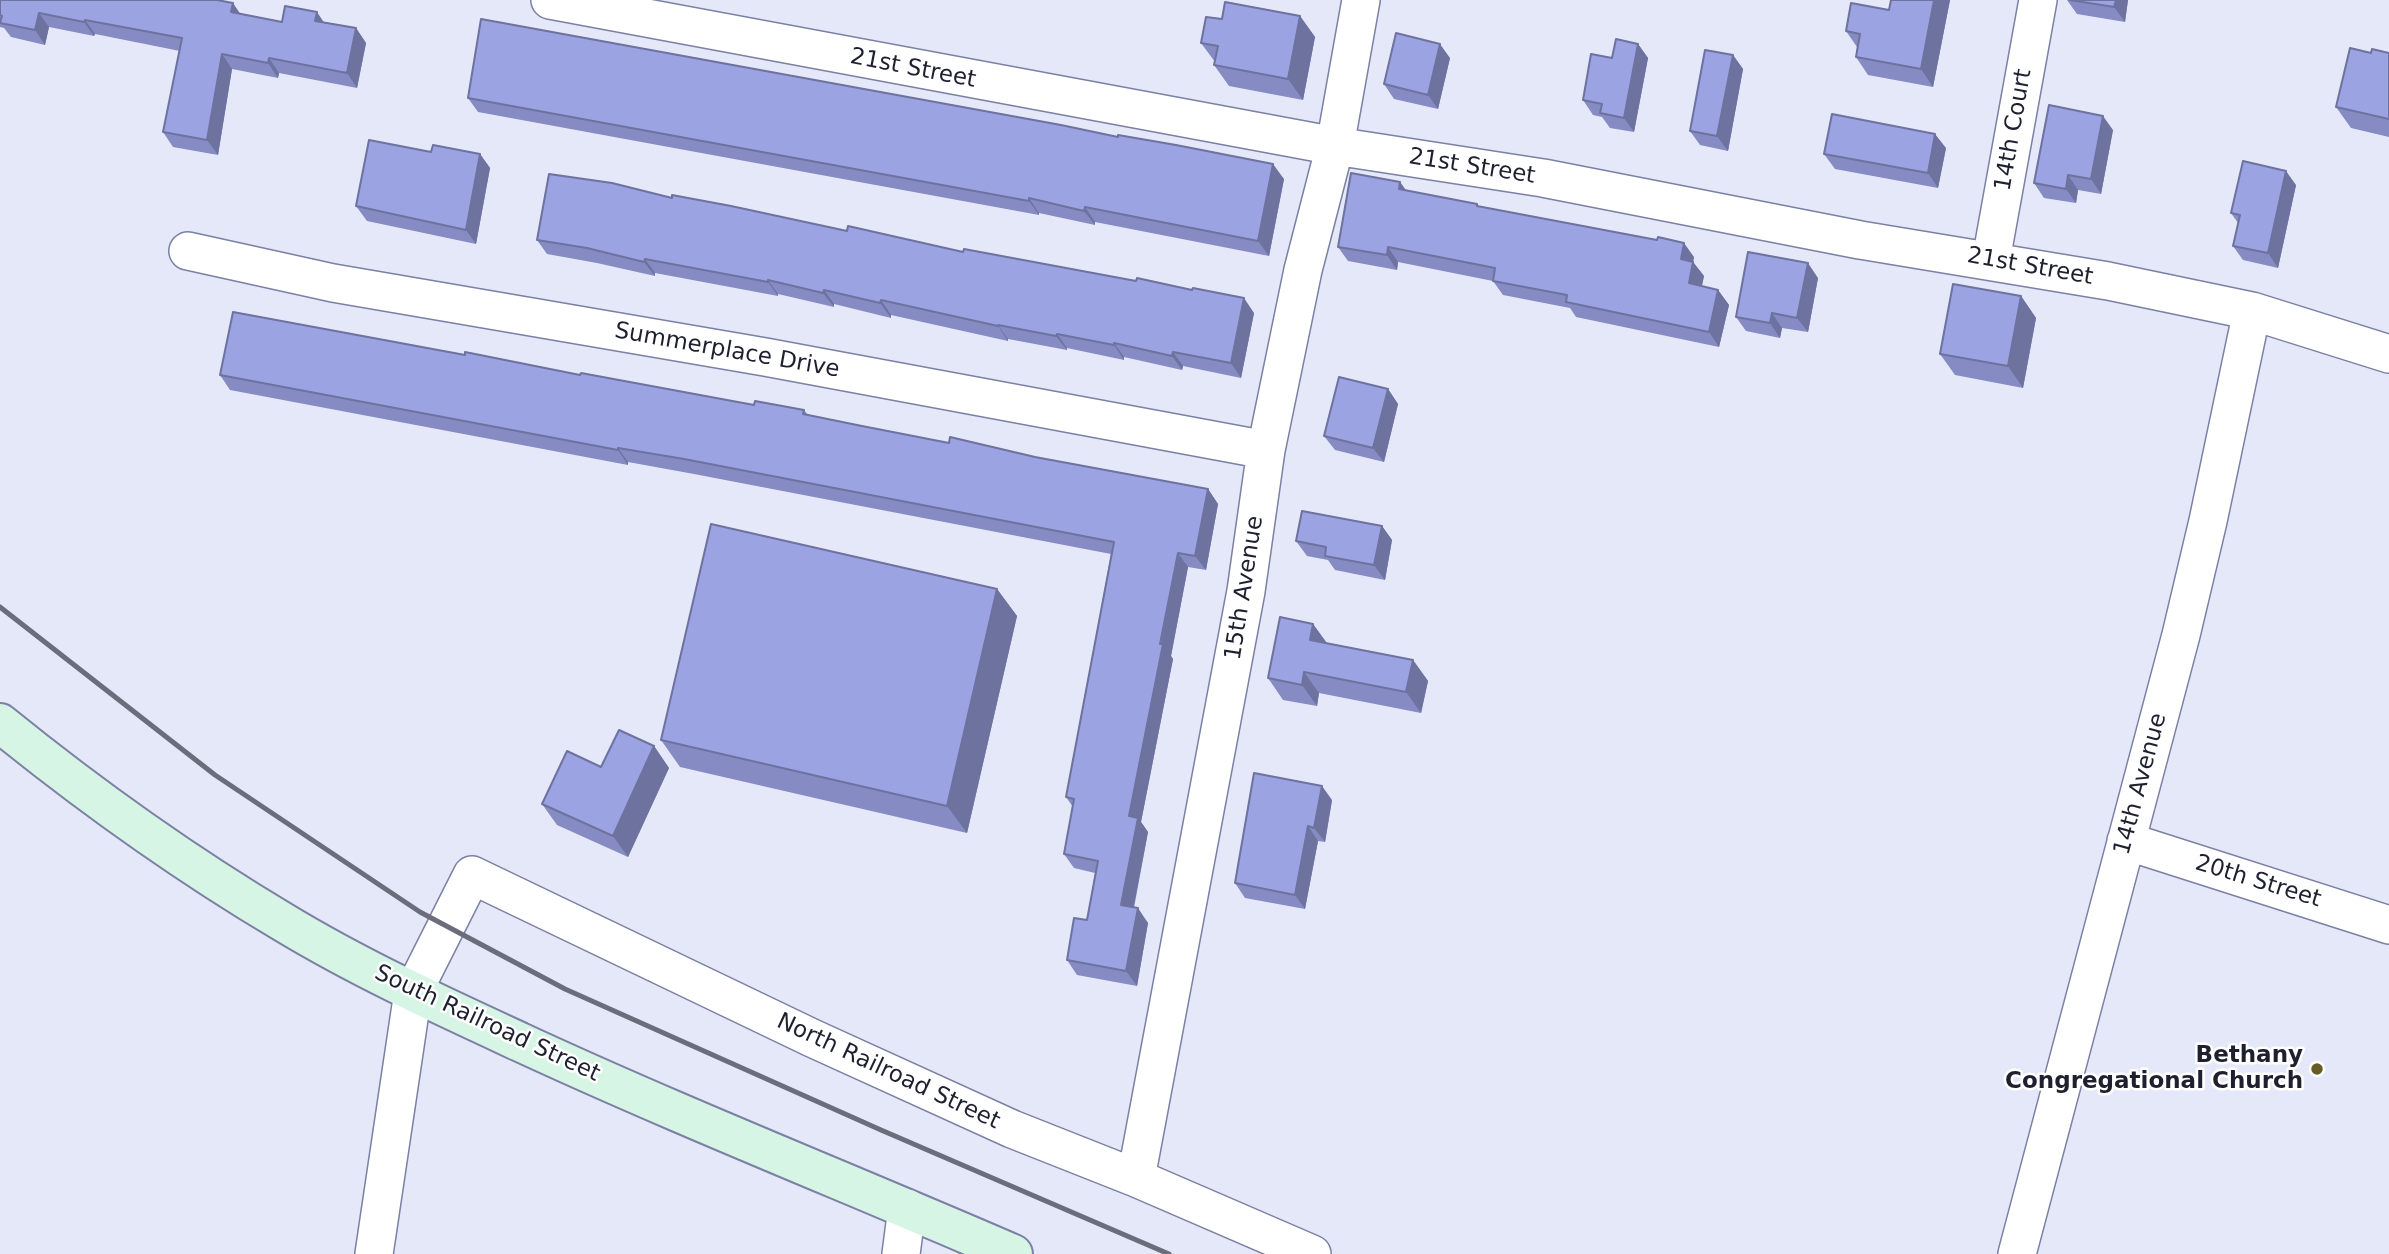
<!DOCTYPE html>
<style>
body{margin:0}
canvas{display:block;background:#e5e8f8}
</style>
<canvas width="2389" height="1254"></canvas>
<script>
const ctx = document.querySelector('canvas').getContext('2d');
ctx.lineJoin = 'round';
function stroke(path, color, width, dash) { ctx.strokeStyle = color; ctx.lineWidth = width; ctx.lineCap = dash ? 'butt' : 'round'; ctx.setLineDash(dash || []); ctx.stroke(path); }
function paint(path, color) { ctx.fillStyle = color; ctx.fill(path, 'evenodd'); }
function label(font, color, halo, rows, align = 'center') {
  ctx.font = font + ' "DejaVu Sans",sans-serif'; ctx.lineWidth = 5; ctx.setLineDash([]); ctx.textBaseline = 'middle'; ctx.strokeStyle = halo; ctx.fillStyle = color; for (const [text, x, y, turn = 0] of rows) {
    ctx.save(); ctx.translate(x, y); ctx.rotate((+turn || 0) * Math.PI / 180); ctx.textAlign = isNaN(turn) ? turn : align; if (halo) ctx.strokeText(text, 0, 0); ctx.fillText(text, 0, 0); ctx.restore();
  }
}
const street = new Path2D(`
 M550,0L1335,146L1543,178L1860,240L2108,281L2252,311L2389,354
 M188,251L333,283L765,357L1266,450
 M1991,260L2038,0
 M2126,841L2389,925
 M1136,1178L1246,591L1266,450L1303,270L1335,146L1361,0
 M374,1254L413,992L472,875L812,1038L1012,1129L1136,1178L1312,1254
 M901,1254L907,1208
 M2017,1254L2181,635L2208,521L2252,311`);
const secondary = new Path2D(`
 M0,723C90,796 184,863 283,922C359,968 440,1005 520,1042C682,1117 849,1183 1013,1254`);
const rail = new Path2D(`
 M0,607L215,775L420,912L565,989L881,1130L1169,1254`);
const wall = new Path2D(`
 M0,0L240,14L282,22H324L356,28L366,43L357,88L279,73L278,78L232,69L218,155L173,147L163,132L180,51L95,34L94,36L49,27L45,45L11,37L4,28L0,27Z
 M1891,0H1950L1933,87L1868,75L1856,57L1857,47L1846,31L1889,10Z
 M2067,0H2128L2125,22L2077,14Z
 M1300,16L1315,37L1303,100L1229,86L1214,65L1215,62L1201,43L1222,19Z
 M1638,44L1648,58L1634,132L1610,128L1602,117L1593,115L1583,100L1612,58Z
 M2371,53H2389V137L2351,128L2336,107Z
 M1733,55L1743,69L1728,151L1700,145L1690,131Z
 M1450,58L1438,109L1394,99L1384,84Z
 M468,98L1284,179L1269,256L1095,222V225L1039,213V215L478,112Z
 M2113,130L2101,194L2078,190L2076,203L2044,198L2034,183Z
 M1946,148L1938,188L1835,169L1824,154Z
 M431,152L480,154L490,168L476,244L367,221L356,206Z
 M1400,182L1406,190L1477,204L1479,207L1694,257L1693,262L1704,276L1702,286L1718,290L1729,305L1719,347L1576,317L1570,308L1503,295L1493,281L1398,262L1397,270L1348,261L1338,247Z
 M2296,185L2278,268L2243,260L2233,246L2238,223L2231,213Z
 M672,198L963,252L1254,313L1241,378L1183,366L1182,370L1124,357V360L1067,348V350L1008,339V341L891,315V318L834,304V307L778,294V296L655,273V276L597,263L547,254L537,240Z
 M1818,278L1808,332L1782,328L1780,338L1746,331L1736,317Z
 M2021,296L2036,318L2023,388L1955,375L1940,354Z
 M220,375H580L754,405L804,410L808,415L949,443L1035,457L1208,489L1218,504L1206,570L1188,567L1171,656L1173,659L1141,822L1148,832L1134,908L1148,923L1137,986L1077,975L1067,960L1087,920L1095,873L1074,868L1064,854L1073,807L1066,797L1111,554L694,474L628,462V465L230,390Z
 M1388,389L1398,404L1384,462L1335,450L1324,436Z
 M1382,526L1392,540L1385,580L1335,570L1328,560L1307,556L1296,541Z
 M997,589L1017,616L967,833L680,767L661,740Z
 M1313,624L1327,643L1413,660L1428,681L1421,713L1319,693L1317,706L1283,700L1268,678Z
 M654,746L669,768L628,857L557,825L542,804L601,767Z
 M1332,800L1325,842L1318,841L1305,909L1245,898L1235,883Z`);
const shadedWall = new Path2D(`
 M1934,0H1950L1933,87L1921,69Z
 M2116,0H2128L2125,22L2114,7Z
 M233,3L243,18L231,12Z
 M317,12L327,27L315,21Z
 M39,13L49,27L45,45L35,30Z
 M1300,16L1315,37L1303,100L1288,79Z
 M85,20L95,34L94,36L84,22Z
 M356,28L366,43L357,88L347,73Z
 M1440,44L1450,58L1438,109L1428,95Z
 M1638,44L1648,58L1634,132L1624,118Z
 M222,54L232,69L218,155L207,140Z
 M1733,55L1743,69L1728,151L1717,136Z
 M269,58L279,73L278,78L268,63Z
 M2103,116L2113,130L2101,194L2091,179Z
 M1935,134L1946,148L1938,188L1928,173Z
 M480,154L490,168L476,244L466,230Z
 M1273,164L1284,179L1269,256L1258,241Z
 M2286,171L2296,185L2278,268L2268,253Z
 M2068,175L2078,190L2076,203L2066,189Z
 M1400,182L1410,197L1399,189Z
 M1029,198L1039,213V215L1029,201Z
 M1085,207L1095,222V225L1084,211Z
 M1684,243L1694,257L1691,274L1681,259Z
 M1388,247L1398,262L1397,270L1387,255Z
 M645,259L655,273V276L644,262Z
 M1693,262L1704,276L1699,298L1689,283Z
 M1808,263L1818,278L1808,332L1797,318Z
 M768,280L778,294V296L768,282Z
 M824,290L834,304V307L823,293Z
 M1718,290L1729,305L1719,347L1709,332Z
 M2021,296L2036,318L2023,388L2008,366Z
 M1244,298L1254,313L1241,378L1231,363Z
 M881,300L891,315V318L880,303Z
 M1772,313L1782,328L1780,338L1770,323Z
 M998,325L1008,339V341L998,326Z
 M1057,334L1067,348V350L1056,336Z
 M1114,343L1124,357V360L1114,345Z
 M1173,352L1183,366L1182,370L1172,356Z
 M1388,389L1398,404L1384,462L1373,448Z
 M618,448L628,462V465L618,450Z
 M1208,489L1218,504L1206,570L1195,556Z
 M1382,526L1392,540L1385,580L1374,565Z
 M1178,553L1188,567L1171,656L1173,659L1141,822L1148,832L1131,920L1121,905L1129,816Z
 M997,589L1017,616L967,833L947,806Z
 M1313,624L1328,645L1310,640Z
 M1413,660L1428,681L1421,713L1406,692Z
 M1304,672L1319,693L1317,706L1302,685Z
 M654,746L669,768L628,857L613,836Z
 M1322,786L1332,800L1325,842L1314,828Z
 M1308,826L1318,841L1305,909L1295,895Z
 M1138,908L1148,923L1137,986L1126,971Z`);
const building = new Path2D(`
 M0,0H217L233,3L231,12L282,22L285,6L317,12L315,21L356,28L347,73L269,58L268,63L222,54L207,140L163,132L182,38L85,20L84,22L39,13L35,30L0,23L2,16L0,15Z
 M1891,0H1934L1921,69L1856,57L1860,34L1846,31L1851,3L1889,10Z
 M2070,0H2116L2114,7Z
 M1225,2L1300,16L1288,79L1214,65L1218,46L1201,43L1206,17L1222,19Z
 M481,19L1061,125L1118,137V135L1176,145L1273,164L1258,241L1085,207L1084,211L1029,198V201L468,98Z
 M1396,33L1440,44L1428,95L1384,84Z
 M1616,39L1638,44L1624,118L1600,113L1602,104L1583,100L1591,54L1612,58Z
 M2350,48L2371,53L2372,49L2389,53V119L2336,107Z
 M1705,50L1733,55L1717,136L1690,131Z
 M2049,105L2103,116L2091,179L2068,175L2066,189L2034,183Z
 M1832,114L1935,134L1928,173L1824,154Z
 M369,140L431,152L433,145L480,154L466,230L356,206Z
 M2243,161L2286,171L2268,253L2233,246L2240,215L2231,213Z
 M1351,173L1400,182L1399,189L1477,204V206L1657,240L1658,237L1684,243L1681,259L1693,262L1689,283L1718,290L1709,332L1566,302L1567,295L1493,281L1495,268L1388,247L1387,255L1338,247Z
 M549,174L612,183L672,198V195L731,206L847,231L848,226L963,252L964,249L1136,281L1137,278L1192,290L1193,288L1244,298L1231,363L1173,352L1172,356L1114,343V345L1057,334L1056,336L998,325V326L881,300L880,303L824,290L823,293L768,280V282L645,259L644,262L587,248L537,240Z
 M1748,252L1808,263L1797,318L1772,313L1770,323L1736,317Z
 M1953,284L2021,296L2008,366L1940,354Z
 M233,312L465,355V352L580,375L581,373L754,405L755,401L804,410L803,414L862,426L949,443L950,437L1035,457L1208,489L1195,556L1178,553L1160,644H1163L1129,816L1138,818L1121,905L1138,908L1126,971L1067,960L1074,918L1087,920L1098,861L1064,854L1074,799L1066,797L1114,542L684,459L618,448V450L220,375Z
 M1339,377L1388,389L1373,448L1324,436Z
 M1302,511L1382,526L1374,565L1325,556L1326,547L1296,541Z
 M711,524L997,589L947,806L661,740Z
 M1280,617L1313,624L1310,640L1413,660L1406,692L1304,672L1302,685L1268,678Z
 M619,730L654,746L613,836L542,804L567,751L601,767Z
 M1254,773L1322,786L1314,828L1308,826L1295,895L1235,883Z`);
const markers = [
 [2317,1069,7,"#665c28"]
];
const streetNames = [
 ["21st Street",913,69,11],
 ["14th Court",2014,130,-80],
 ["21st Street",1472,167,9],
 ["21st Street",2030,267,10],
 ["Summerplace Drive",727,351,10],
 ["15th Avenue",1245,588,-81],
 ["14th Avenue",2141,784,-75],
 ["20th Street",2258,882,17],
 ["South Railroad Street",487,1024,25],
 ["North Railroad Street",888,1072,25]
];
const poiNames = [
 ["Bethany",2303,1056],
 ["Congregational Church",2303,1082]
];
stroke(street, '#7b80a4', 40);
stroke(secondary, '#7b80a4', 42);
stroke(street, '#fff', 37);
stroke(secondary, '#d6f5e5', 38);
stroke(rail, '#6b6d7d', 5);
paint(wall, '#868cc3');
paint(shadedWall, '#6d729f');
paint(building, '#9ca3e3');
stroke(building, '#6d729f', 2);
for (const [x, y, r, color] of markers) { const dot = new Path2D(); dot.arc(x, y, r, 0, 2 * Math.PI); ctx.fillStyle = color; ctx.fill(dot); stroke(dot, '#fff', 2.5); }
label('23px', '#1f202f', '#fff', streetNames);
label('bold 23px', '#1f202f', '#fff', poiNames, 'right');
</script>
